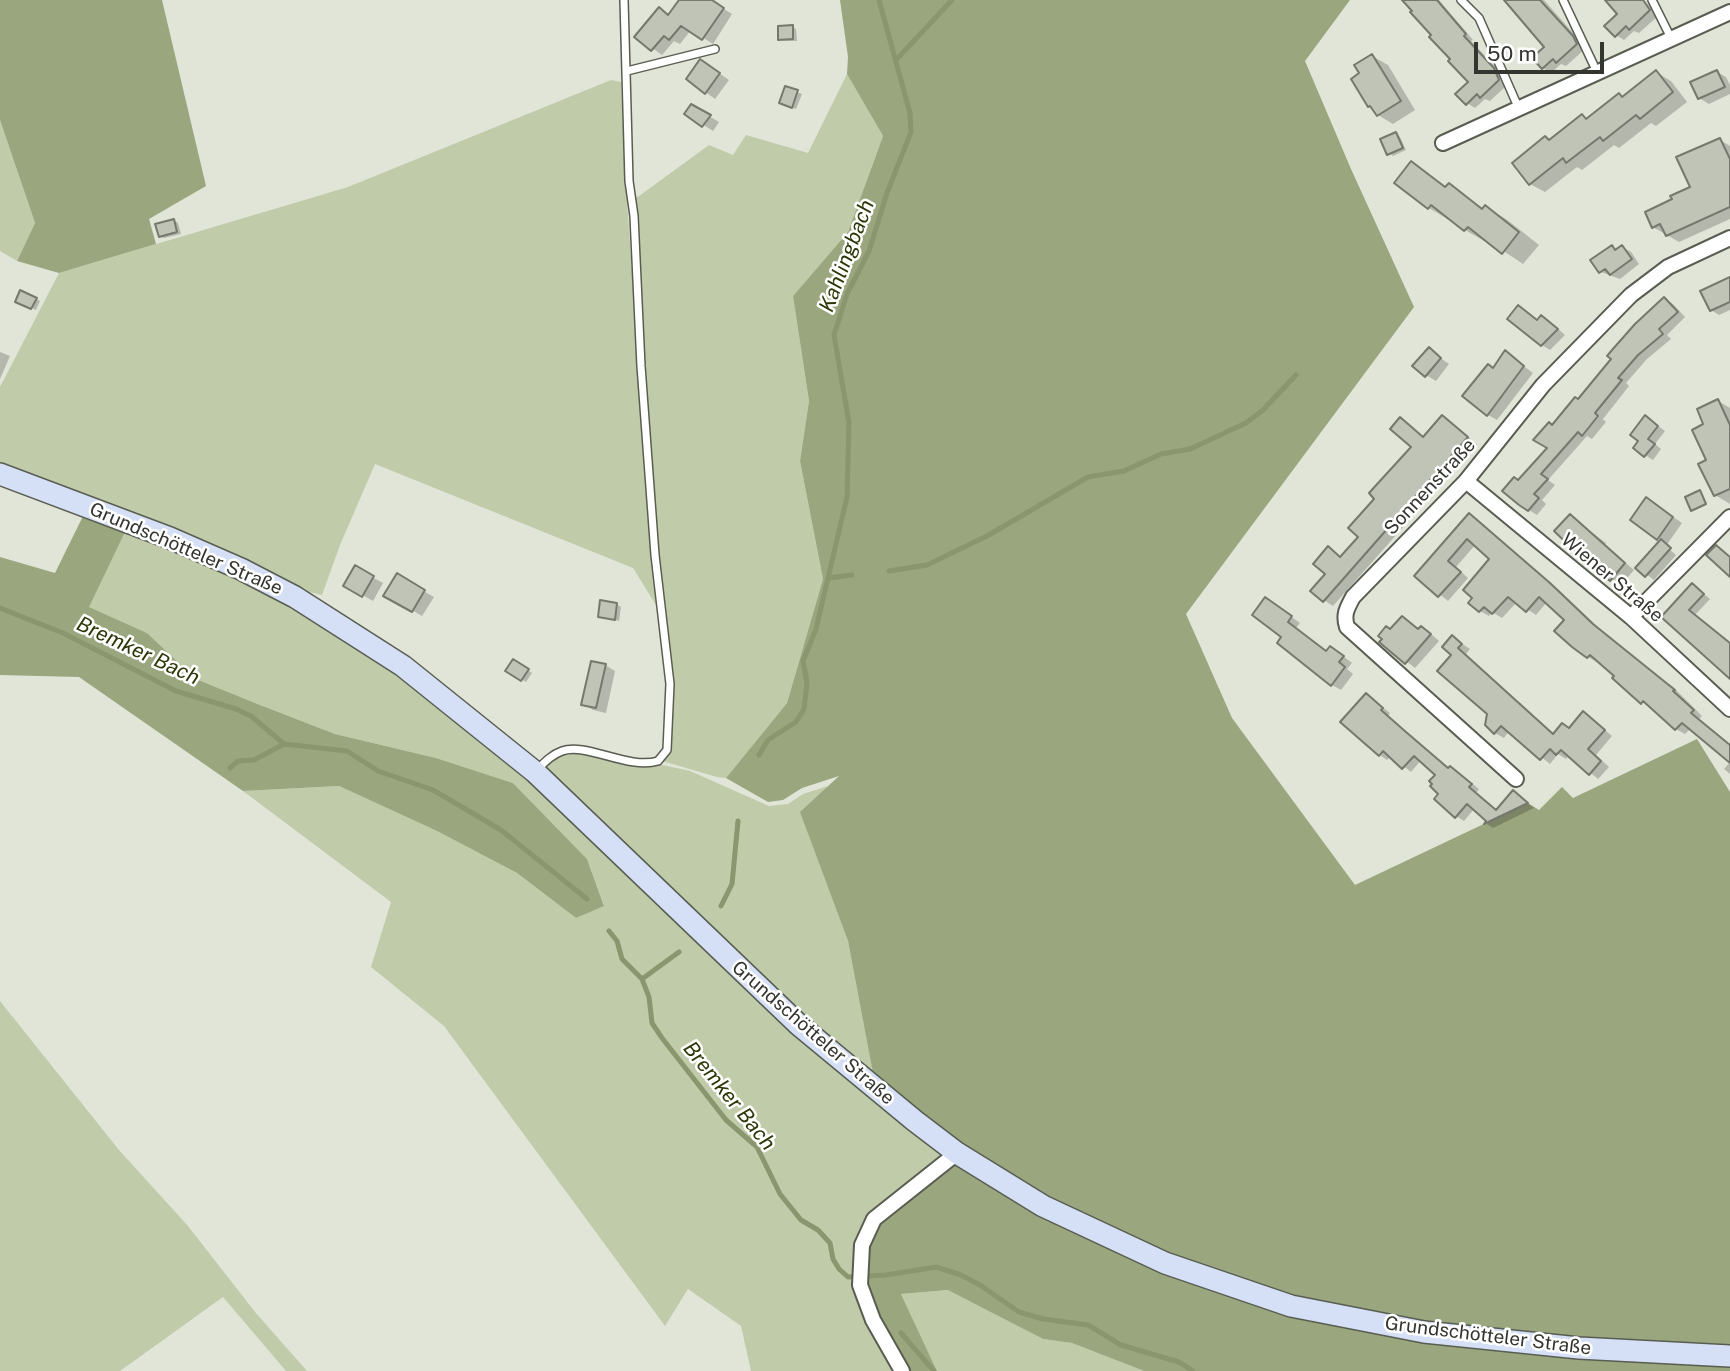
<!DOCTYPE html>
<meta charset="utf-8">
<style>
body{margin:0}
#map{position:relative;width:1730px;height:1371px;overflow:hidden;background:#e0e5d7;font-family:"Public Sans",sans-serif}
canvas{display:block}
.scale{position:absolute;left:1474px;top:42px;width:130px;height:32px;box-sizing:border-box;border:4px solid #33352f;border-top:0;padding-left:9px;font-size:21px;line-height:24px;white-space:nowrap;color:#33352f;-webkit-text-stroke:5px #fff;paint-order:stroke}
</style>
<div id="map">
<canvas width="1730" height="1371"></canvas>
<div class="scale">50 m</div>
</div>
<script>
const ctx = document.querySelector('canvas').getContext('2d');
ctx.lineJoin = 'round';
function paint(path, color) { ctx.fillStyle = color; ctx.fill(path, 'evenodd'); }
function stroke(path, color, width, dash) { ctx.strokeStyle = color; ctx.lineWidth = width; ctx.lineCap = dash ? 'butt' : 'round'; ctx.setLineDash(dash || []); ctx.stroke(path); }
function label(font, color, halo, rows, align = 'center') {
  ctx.font = font + ' "Public Sans",sans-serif'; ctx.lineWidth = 5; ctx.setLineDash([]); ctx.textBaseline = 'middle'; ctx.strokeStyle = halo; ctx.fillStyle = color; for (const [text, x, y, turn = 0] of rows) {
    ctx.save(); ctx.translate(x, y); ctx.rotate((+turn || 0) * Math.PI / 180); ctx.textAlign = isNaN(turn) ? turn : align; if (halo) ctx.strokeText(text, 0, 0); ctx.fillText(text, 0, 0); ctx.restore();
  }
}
const green = new Path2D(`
 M847,74L883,136L848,232L793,296L809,401L800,461L823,579L787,703L726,778L717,777L662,761L669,751L670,716L642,367L635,199L709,145L733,155L746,135L808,153Z
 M611,80L621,82L626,188L656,605L633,568L375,464L340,545L322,595L301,590L0,464V387L59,273L348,187Z
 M0,120L35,223L17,261L0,251Z
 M126,530L170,538L403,666L685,918L957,1153L897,1199L902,1371H751L741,1326L688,1289L665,1326L444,1026L371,967L391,902L243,791L339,786L437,831L517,873L576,918L604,905L587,859L513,783L436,758L335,734L260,705L196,679L147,633L88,607Z
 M570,751L644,767L658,764L690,771L769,806L788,804L803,794L828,786L802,815L848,941L874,1077L805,1019L542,770L552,759Z
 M0,1001L119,1150L188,1226L255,1312L307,1371H286L223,1297L120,1371H0Z
 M949,1290L1043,1339L1072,1343L1144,1371H937L901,1294Z`);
const forest = new Path2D(`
 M0,0H162L206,186L149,219L156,244L59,273L17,261L35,223L0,120Z
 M840,0H1350L1305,61L1351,169L1414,307L1186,614L1232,718L1355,885L1528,803L1539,810L1562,787L1573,798L1697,739L1730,792V1371H1144L1072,1343L1043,1339L948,1290L901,1294L937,1371H901L869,1331L860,1285L874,1219L957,1153L876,1089L848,941L800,812L839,776L802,788L783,800L768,802L726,778L787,703L823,579L800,461L809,401L793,296L848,232L883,136L847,74L848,57Z
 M85,512L126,530L89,607L147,633L196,679L260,705L335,734L436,758L513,783L587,859L604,906L576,918L517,873L437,831L339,786L243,791L79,677L0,675V557L55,573Z`);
const shadow = new Path2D(`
 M681,0H709L732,14L713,44L691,30L680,44L674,41L662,55L637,37L659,9L670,16Z
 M1413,0H1439L1473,40L1471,41L1503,75L1507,85L1490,101L1485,99L1475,108L1467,103L1471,82L1433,35Z
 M1510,0H1544L1582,43L1585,49L1566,66L1561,64L1551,73L1543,68L1547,47Z
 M1607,0H1644L1658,16L1639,33L1634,31L1624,40L1616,35L1620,14Z
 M792,27L796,29L797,41H784L780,39Z
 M1372,56L1388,65L1415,110L1393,124L1378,115L1370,106L1361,74Z
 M710,67L729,80L715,99L688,79Z
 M1656,72L1671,81L1687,102L1656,126L1651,123L1619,148L1614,145L1582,170L1577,167L1545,192L1530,184L1551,141L1582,116L1587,119L1619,95L1624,97Z
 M1717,72L1726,77L1730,85V94L1709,104L1699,98Z
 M786,88L802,94L796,109L785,105Z
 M692,106L719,122L713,131L687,114Z
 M1396,134L1400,137L1406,150L1393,156L1389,153Z
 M1720,140L1730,146V219L1679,242L1653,227L1692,188Z
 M1411,163L1447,187L1449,185L1484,209L1486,207L1506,219L1539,245L1523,264L1487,240L1486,242L1465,230L1450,218L1449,220L1429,208Z
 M174,220L178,223L181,234L164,238L160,236Z
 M1612,247L1617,250L1622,247L1631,252L1639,264L1620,279L1601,272Z
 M1730,279V310L1719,315L1711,310Z
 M21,292L40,301L36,310L17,301Z
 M1664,299L1673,304L1685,317L1667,335L1671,339L1647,359L1626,383L1629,386L1603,419L1606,422L1592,439L1587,436L1548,480L1555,485L1542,500L1546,504L1537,515L1529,510L1519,482L1549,448L1554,426L1579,401Z
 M1538,321L1550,322L1565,335L1550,350L1542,345Z
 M1429,350L1449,364L1436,381L1426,375Z
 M0,352L10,356L0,379Z
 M1506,353L1533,373L1497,420L1488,415L1494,370Z
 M1718,401L1730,408V504L1715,495L1708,461L1706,425Z
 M1442,417L1477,444L1333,606L1324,600L1328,549L1342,558L1361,537L1377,498L1413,447L1401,419L1425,438Z
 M1645,417L1665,431L1655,444L1661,449L1653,460L1645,455L1640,441Z
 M1656,505L1682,523L1666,546L1676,555L1654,580L1637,567L1662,540L1632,520Z
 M1470,515L1559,590L1602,631L1662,681L1672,686L1702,716L1699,719L1730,744V761L1691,728L1685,734L1676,729L1652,706L1642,702L1598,660L1597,662L1588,657L1566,619L1547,602L1536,615L1517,602L1502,618L1492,612L1489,616L1480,611L1471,602L1492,558L1476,544L1456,567L1468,578L1448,601L1417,576Z
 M1570,516L1606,543L1605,545L1634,570L1621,585L1611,579Z
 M355,568L383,583L373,601L345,585Z
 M397,576L434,597L422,616L386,595Z
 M1693,585L1710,599L1695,615L1730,644V676L1663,617Z
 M616,604L621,607L619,621L600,616Z
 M1275,605L1300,623L1296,628L1327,652L1339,653L1352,663L1347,669L1353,674L1341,690L1332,685L1284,636Z
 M1402,618L1419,630L1421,628L1430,633L1439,641L1415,668L1382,642Z
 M1452,637L1470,649L1466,654L1555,735L1570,729L1584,713L1612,736L1596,755L1609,767L1598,779L1569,755L1566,759L1558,754L1550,764L1509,731L1504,738L1495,733L1487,724L1489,713L1454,655Z
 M514,661L532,673L526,682L507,670Z
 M605,665L615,671L606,713L593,710L583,704Z
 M1367,695L1390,713L1388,716L1450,769L1458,772L1479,789L1476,793L1497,811L1514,793L1534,808L1493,828L1487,824L1489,821L1475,808L1464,821L1456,816L1441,794L1437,774L1421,760L1411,772L1391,756L1387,760L1380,755Z
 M1730,762V774L1724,769Z`);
const stream = new Path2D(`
 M896,60L952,0
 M889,571L927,565L987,536L1088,477L1124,471L1161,454L1190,449L1246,423L1262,411L1296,375
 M829,578L852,575
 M0,608L63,633L176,691L236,709L251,716L284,744L347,751L378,771L433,790L501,830L587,899
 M759,755L768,740L796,722L804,709L807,683L803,661L816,629L847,497L849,423L834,335L847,294L869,251L887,193L911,132L910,113L879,0
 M230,768L238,761L254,760L284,744
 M721,906L732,884L738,821
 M609,931L617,941L622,959L642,979L649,997L652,1023L662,1038L726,1120L757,1147L780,1194L801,1220L818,1230L830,1243L833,1259L839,1269L848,1277L886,1275L936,1267L961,1275L980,1285L1019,1312L1043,1319L1088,1325L1121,1345L1179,1362L1193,1371
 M642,979L679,952
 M901,1333L934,1371`);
const building = new Path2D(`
 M679,0H712L724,8L702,40L681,26L669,40L664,36L651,51L634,37L659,7L668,15Z
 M1402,0H1437L1466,34L1464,36L1494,68L1499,80L1480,98L1477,94L1466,105L1455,94L1468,82L1448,61L1450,59L1429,37L1431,35L1410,12L1412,11Z
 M1504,0H1540L1573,36L1577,44L1556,63L1553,59L1542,69L1532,58L1544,47Z
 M1605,0H1643L1650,10L1629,30L1626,26L1615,37L1604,26L1617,14Z
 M793,25V39L778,40V26Z
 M1372,54L1401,101L1377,116L1370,106L1368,107L1351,79L1359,73L1354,65Z
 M700,59L720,73L705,94L686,79Z
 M1656,70L1673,92L1640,119L1636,115L1603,141L1600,137L1566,163L1563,158L1529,185L1512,163L1545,136L1549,140L1582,114L1586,119L1619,93L1622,97Z
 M1717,70L1725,87L1698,99L1690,82Z
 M785,86L798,90L792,108L779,103Z
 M691,104L711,115L702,127L684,114Z
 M1396,132L1403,148L1387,155L1380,139Z
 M1720,138L1730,159V207L1666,236L1660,224L1652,228L1645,212L1672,199L1670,196L1690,187L1676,157Z
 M1411,161L1445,187L1449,183L1482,209L1485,205L1519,232L1502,254L1468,227L1464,231L1431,205L1428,209L1394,183Z
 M174,219L177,232L159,237L155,224Z
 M1612,245L1615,250L1622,245L1632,259L1610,275L1605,269L1599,273L1590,260Z
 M1730,277V302L1710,311L1700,291Z
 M20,290L37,298L31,309L15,302Z
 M1664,297L1678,312L1659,329L1663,334L1638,355L1618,378L1622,380L1595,413L1598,416L1582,436L1578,432L1541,474L1548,479L1534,494L1539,498L1528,511L1519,505L1502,491L1514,477L1518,480L1547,448L1533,440L1549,422L1552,425L1575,397L1578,399L1611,359L1607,356L1612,350L1635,324Z
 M1518,305L1537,320L1541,315L1558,329L1541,346L1507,319Z
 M1429,347L1441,358L1425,377L1412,366Z
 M1505,350L1524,366L1487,416L1462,396L1488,364L1493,368Z
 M1718,399L1730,425V489L1714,496L1698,464L1706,460L1692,430L1703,424L1697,409Z
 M1442,415L1468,437L1323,602L1310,591L1325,574L1313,564L1328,546L1340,557L1358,537L1348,528L1374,499L1369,493L1411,447L1390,429L1400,417L1423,437Z
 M1645,415L1658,426L1648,439L1655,444L1644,457L1633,448L1638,441L1630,435Z
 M1700,490L1706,504L1691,511L1685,497Z
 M1646,497L1673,517L1657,540L1630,520Z
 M1469,513L1550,583L1593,624L1675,690L1673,691L1694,710L1691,713L1730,745V763L1682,723L1675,730L1643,701L1641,704L1612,678L1614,676L1590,655L1587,658L1572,647L1554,631L1564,620L1539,597L1526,612L1508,597L1492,614L1484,607L1479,612L1468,603L1472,598L1463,590L1489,559L1467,539L1448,561L1461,572L1438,597L1414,576Z
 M1570,514L1625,563L1610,581L1580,556L1554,531Z
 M1661,539L1671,548L1645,577L1635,568Z
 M1716,545L1730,557V577L1706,555Z
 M355,565L374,576L362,597L343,586Z
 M397,573L425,590L412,612L383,596Z
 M1692,583L1704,594L1689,610L1730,643V679L1661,617Z
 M1265,597L1292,616L1288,622L1326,651L1330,646L1344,656L1339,662L1345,667L1331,686L1277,643L1281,637L1252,615Z
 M600,600L617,603L615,620L598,617Z
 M1402,616L1418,629L1421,626L1431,634L1405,664L1379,642L1382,639L1378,636L1386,626L1390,629Z
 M1452,635L1462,644L1458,648L1553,734L1562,723L1569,728L1583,711L1605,730L1588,749L1601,761L1589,775L1561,750L1556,755L1550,749L1540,760L1501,726L1494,734L1485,725L1487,714L1437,671L1451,655L1442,647Z
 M513,659L529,669L521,681L505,671Z
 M591,661L606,664L596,708L581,705Z
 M1366,693L1383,708L1381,710L1406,732L1448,768L1450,766L1472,784L1469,787L1496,810L1513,790L1528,803L1484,824L1486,821L1467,804L1455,818L1434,799L1438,794L1430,786L1432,784L1429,781L1435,775L1414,756L1402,769L1383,751L1379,756L1340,722Z`);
const lane = new Path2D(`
 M1461,0L1479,18L1519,109
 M1563,0L1597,72
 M1652,0L1671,38
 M627,71L715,49
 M536,771C544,763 551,755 562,751C586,742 628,770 658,761L667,750L670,684L655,555L641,366L634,216L629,181L624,0`);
const street = new Path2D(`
 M1443,143L1730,12
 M1466,481L1631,617L1730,709
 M1631,617L1730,517
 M1516,779L1347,627C1343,615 1347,608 1353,597L1466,481L1543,385L1631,295L1668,267L1730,238
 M902,1371L873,1320L860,1285L862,1245L874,1219L957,1153`);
const secondary = new Path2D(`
 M0,474L170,538L241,569L295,597L403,666L535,772L799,1025L915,1121L957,1153L1043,1206L1165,1263L1291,1306L1424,1332L1579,1348L1730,1356`);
const streetNames = [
 ["Sonnenstraße",1430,487,-47],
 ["Grundschötteler Straße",186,549,23],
 ["Wiener Straße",1612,578,40],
 ["Grundschötteler Straße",813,1033,41],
 ["Grundschötteler Straße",1488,1336,7]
];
const waterNames = [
 ["Kahlingbach",847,256,-69],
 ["Bremker Bach",138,651,25],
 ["Bremker Bach",729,1096,51]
];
paint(green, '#c0cbaa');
paint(forest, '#9aa67e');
paint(shadow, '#0003');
stroke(stream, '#8a966e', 5);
paint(building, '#bfc4b6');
stroke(building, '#75796d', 2);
stroke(lane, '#595d51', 10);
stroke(street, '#595d51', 18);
stroke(secondary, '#595d51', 24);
stroke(lane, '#fff', 7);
stroke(street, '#fff', 14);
stroke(secondary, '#d5e0f7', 21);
label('19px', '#33352f', '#fff', streetNames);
label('italic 21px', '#2c3706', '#fff', waterNames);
</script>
